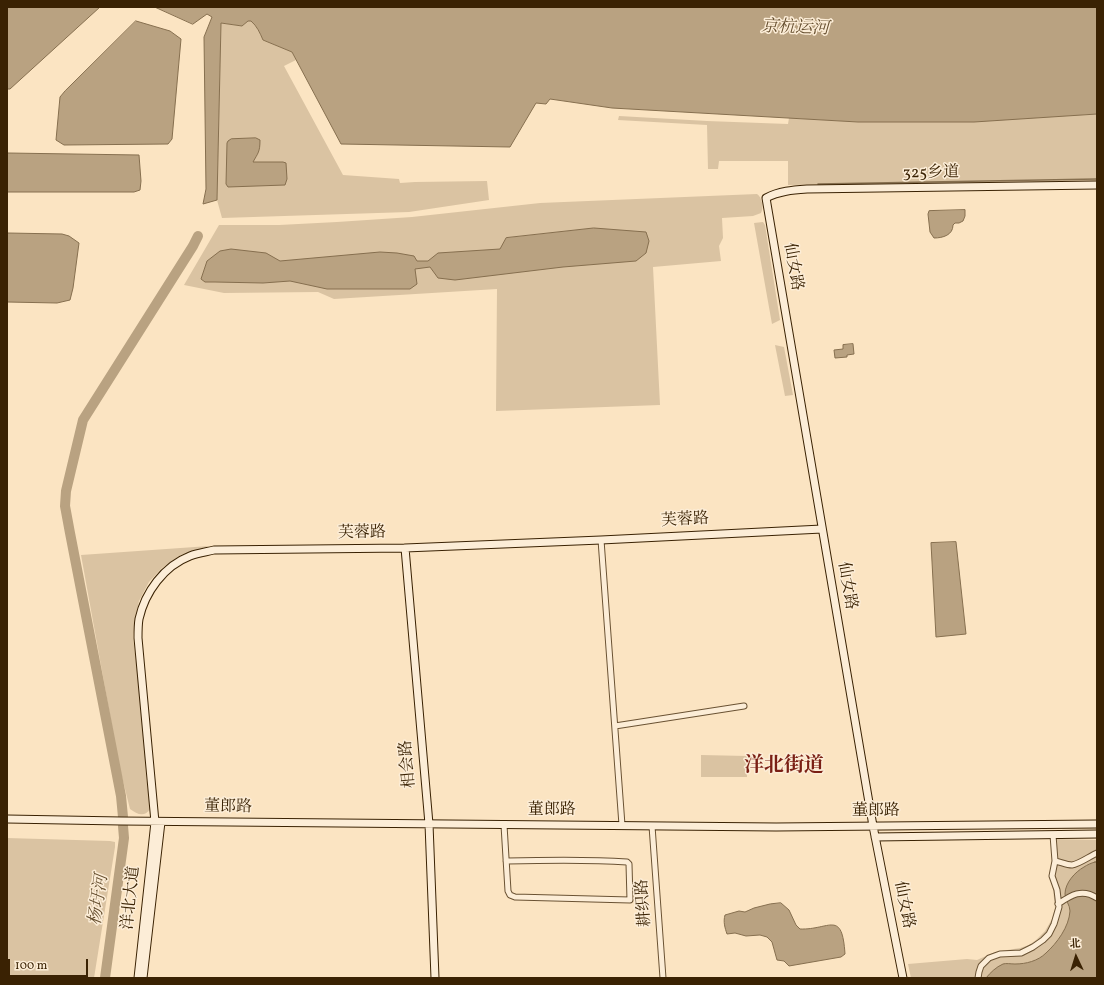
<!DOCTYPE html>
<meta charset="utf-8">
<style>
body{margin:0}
#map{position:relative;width:1104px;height:985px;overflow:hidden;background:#fbe4c2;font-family:Vollkorn,"Noto Serif SC",serif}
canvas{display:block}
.frame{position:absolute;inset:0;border:8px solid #3a2203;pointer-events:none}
.north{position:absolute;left:1056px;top:937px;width:40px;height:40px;-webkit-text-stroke:3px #fcedd7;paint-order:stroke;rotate:356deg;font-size:11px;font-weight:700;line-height:16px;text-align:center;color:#3a2203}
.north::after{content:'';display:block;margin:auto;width:14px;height:18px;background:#3a2203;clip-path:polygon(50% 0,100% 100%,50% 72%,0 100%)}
.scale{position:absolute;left:8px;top:959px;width:80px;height:18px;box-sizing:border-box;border:2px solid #3a2203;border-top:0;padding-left:5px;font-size:12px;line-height:14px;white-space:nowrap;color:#3a2203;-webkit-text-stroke:3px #fcedd7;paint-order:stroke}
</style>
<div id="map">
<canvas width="1104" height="985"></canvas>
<div class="frame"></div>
<div class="north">北</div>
<div class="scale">100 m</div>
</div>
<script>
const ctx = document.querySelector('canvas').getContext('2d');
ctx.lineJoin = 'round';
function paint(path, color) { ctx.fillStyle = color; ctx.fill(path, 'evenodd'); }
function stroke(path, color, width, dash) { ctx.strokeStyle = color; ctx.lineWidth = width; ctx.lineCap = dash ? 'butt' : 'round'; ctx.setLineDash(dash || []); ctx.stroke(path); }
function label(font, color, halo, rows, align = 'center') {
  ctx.font = font + ' Vollkorn,"Noto Serif SC",serif'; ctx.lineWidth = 3; ctx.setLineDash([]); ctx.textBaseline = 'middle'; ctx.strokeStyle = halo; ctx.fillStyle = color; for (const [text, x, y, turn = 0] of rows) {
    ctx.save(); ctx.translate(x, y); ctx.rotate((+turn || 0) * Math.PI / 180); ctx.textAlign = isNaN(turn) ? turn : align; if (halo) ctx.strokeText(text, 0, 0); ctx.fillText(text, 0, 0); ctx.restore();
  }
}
const green = new Path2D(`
 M248,21H251C257,26 260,33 263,40L292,52L296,60L284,66L343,175L399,179L400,183L415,182L487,181L489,200L409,212L222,218L217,200L221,23L242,26Z
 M1097,114V181L788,185V161H719L718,169H708L707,125L618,120L619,116L707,121L788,124L789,118L858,122Z
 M757,194C762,197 764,208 761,213L753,216L722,218L723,238L719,246L721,261L653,267L660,405L496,411L497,289L334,299L318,292L224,293L184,285L219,225H279L337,222L412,217L540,203Z
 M763,222L765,225L780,320L772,324L754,223Z
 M775,345L784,347L793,395L785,396Z
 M209,546L181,555L162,568L149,582L139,601L135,621L133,637L144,729L146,774L150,809C144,818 137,814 130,809L119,765L81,555Z
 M701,755L747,756V777H701Z
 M7,838L110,841L115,842V847L94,978H7Z
 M1051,839L1097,840V978H911L908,964L967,959L977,960L995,952L1020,948L1029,945L1036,940L1045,931L1052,919L1055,908L1053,889L1049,876L1052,862Z`);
const water = new Path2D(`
 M7,7H100L10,89H7Z
 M155,7H1097V114L974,122H858L612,108L550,99L546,104L536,103L510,147L341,144L292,52L263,40C260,33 257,26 251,21H248L242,26L221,23L217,200L203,204L206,189L204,37L212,17L207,14L193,24Z
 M136,21L170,31L181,39L172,139L168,144L64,145L56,140L60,97L65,91Z
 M256,138L260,140C260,152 258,153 253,162H283L286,163L287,179L285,185L228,187L226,184L227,143L228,141L231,139Z
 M7,153L139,155L141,181L140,190L134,192H7Z
 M965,210V216L963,221L959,223H955L953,225C953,235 943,238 934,238L930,232L928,214L929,211Z
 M594,228L646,232L649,241L646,253L636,261L563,267L455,280L438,278L430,267L415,269L417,284L410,289H327L290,281L263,283L215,282H205L201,279L207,261L220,251L231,249L266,253L280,261L380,252L397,253L414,256L417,261H428L438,253L500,249L506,238Z
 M7,233L62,234L69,236L79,243L73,288L70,300L57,303L7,302Z
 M853,344L854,354L847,355V357L835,358L834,350L843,349V345Z
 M956,542L966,634L936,637L931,543Z
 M1095,862H1097V978H986C990,973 996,967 1003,964C1006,963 1011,964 1015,964C1026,964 1038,961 1046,953C1057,943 1069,927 1070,911C1070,905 1065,900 1065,894C1065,883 1075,872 1084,867C1087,865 1091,863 1095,862Z
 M781,903L789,910L796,925L800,929C830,930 842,909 845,954L841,957L789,966L784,961L777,960L772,942L767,937L760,935L746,936L735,933L727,934C725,928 723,922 725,915L739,911L745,912L754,908L770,904Z`);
const stream = new Path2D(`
 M818,184L1097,179`);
const river = new Path2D(`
 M123,817L121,796L70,533L65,506L66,491L83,420L193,246L198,236
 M105,978L124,838L123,826`);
const street = new Path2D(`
 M601,540L622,825
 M615,726L744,706
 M504,825L508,891L510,895L515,897L630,900L629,864L627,862C586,859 547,860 506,861
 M652,826L663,978
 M1055,861C1061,862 1066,865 1072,865C1079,864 1090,856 1097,853
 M1058,904C1071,895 1082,888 1097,898
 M978,978L979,972L981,966L989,958L1000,954L1021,953L1033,947L1043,940L1049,934L1054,924L1059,907L1057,890L1052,876L1055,861L1053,835`);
const secondary = new Path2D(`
 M405,548L429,824L435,978
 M7,819L121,821L776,827L1097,824
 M875,837L1097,834
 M138,978L155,822L138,638C138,632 138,625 139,619C145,592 164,566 190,556C198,553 206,552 214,550L405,548L601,540L822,529
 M143,978L161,822
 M903,978L873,826L766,198C779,191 793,190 807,189L1097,185`);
const streetNames = [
 ["325乡道",931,174,-1],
 ["仙女路",792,267,80],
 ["芙蓉路",685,521,-3],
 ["芙蓉路",362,534,-1],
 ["仙女路",846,586,80],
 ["相会路",409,764,-95],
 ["董郎路",228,808,1],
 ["董郎路",552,811],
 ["董郎路",876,812],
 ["洋北大道",132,898,-84],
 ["耕织路",645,903,-94],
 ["仙女路",903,905,79]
];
const waterNames = [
 ["京杭运河",795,29,2],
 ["杨圩河",100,900,-82]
];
const districtNames = [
 ["洋北街道",784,767]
];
paint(green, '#dac3a2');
paint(water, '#b9a281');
stroke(water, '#866f4f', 1);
stroke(stream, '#866f4f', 1.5);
stroke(river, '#b9a281', 10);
stroke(street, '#6a5233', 7);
stroke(secondary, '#3a2203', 9);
stroke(street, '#fcedd7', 5);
stroke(secondary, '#fcedd7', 7);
label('16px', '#3a2203', '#fcedd7', streetNames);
label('italic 17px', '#664f2f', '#fcedd7', waterNames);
label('bold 20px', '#7a1f14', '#fcedd7', districtNames);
</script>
